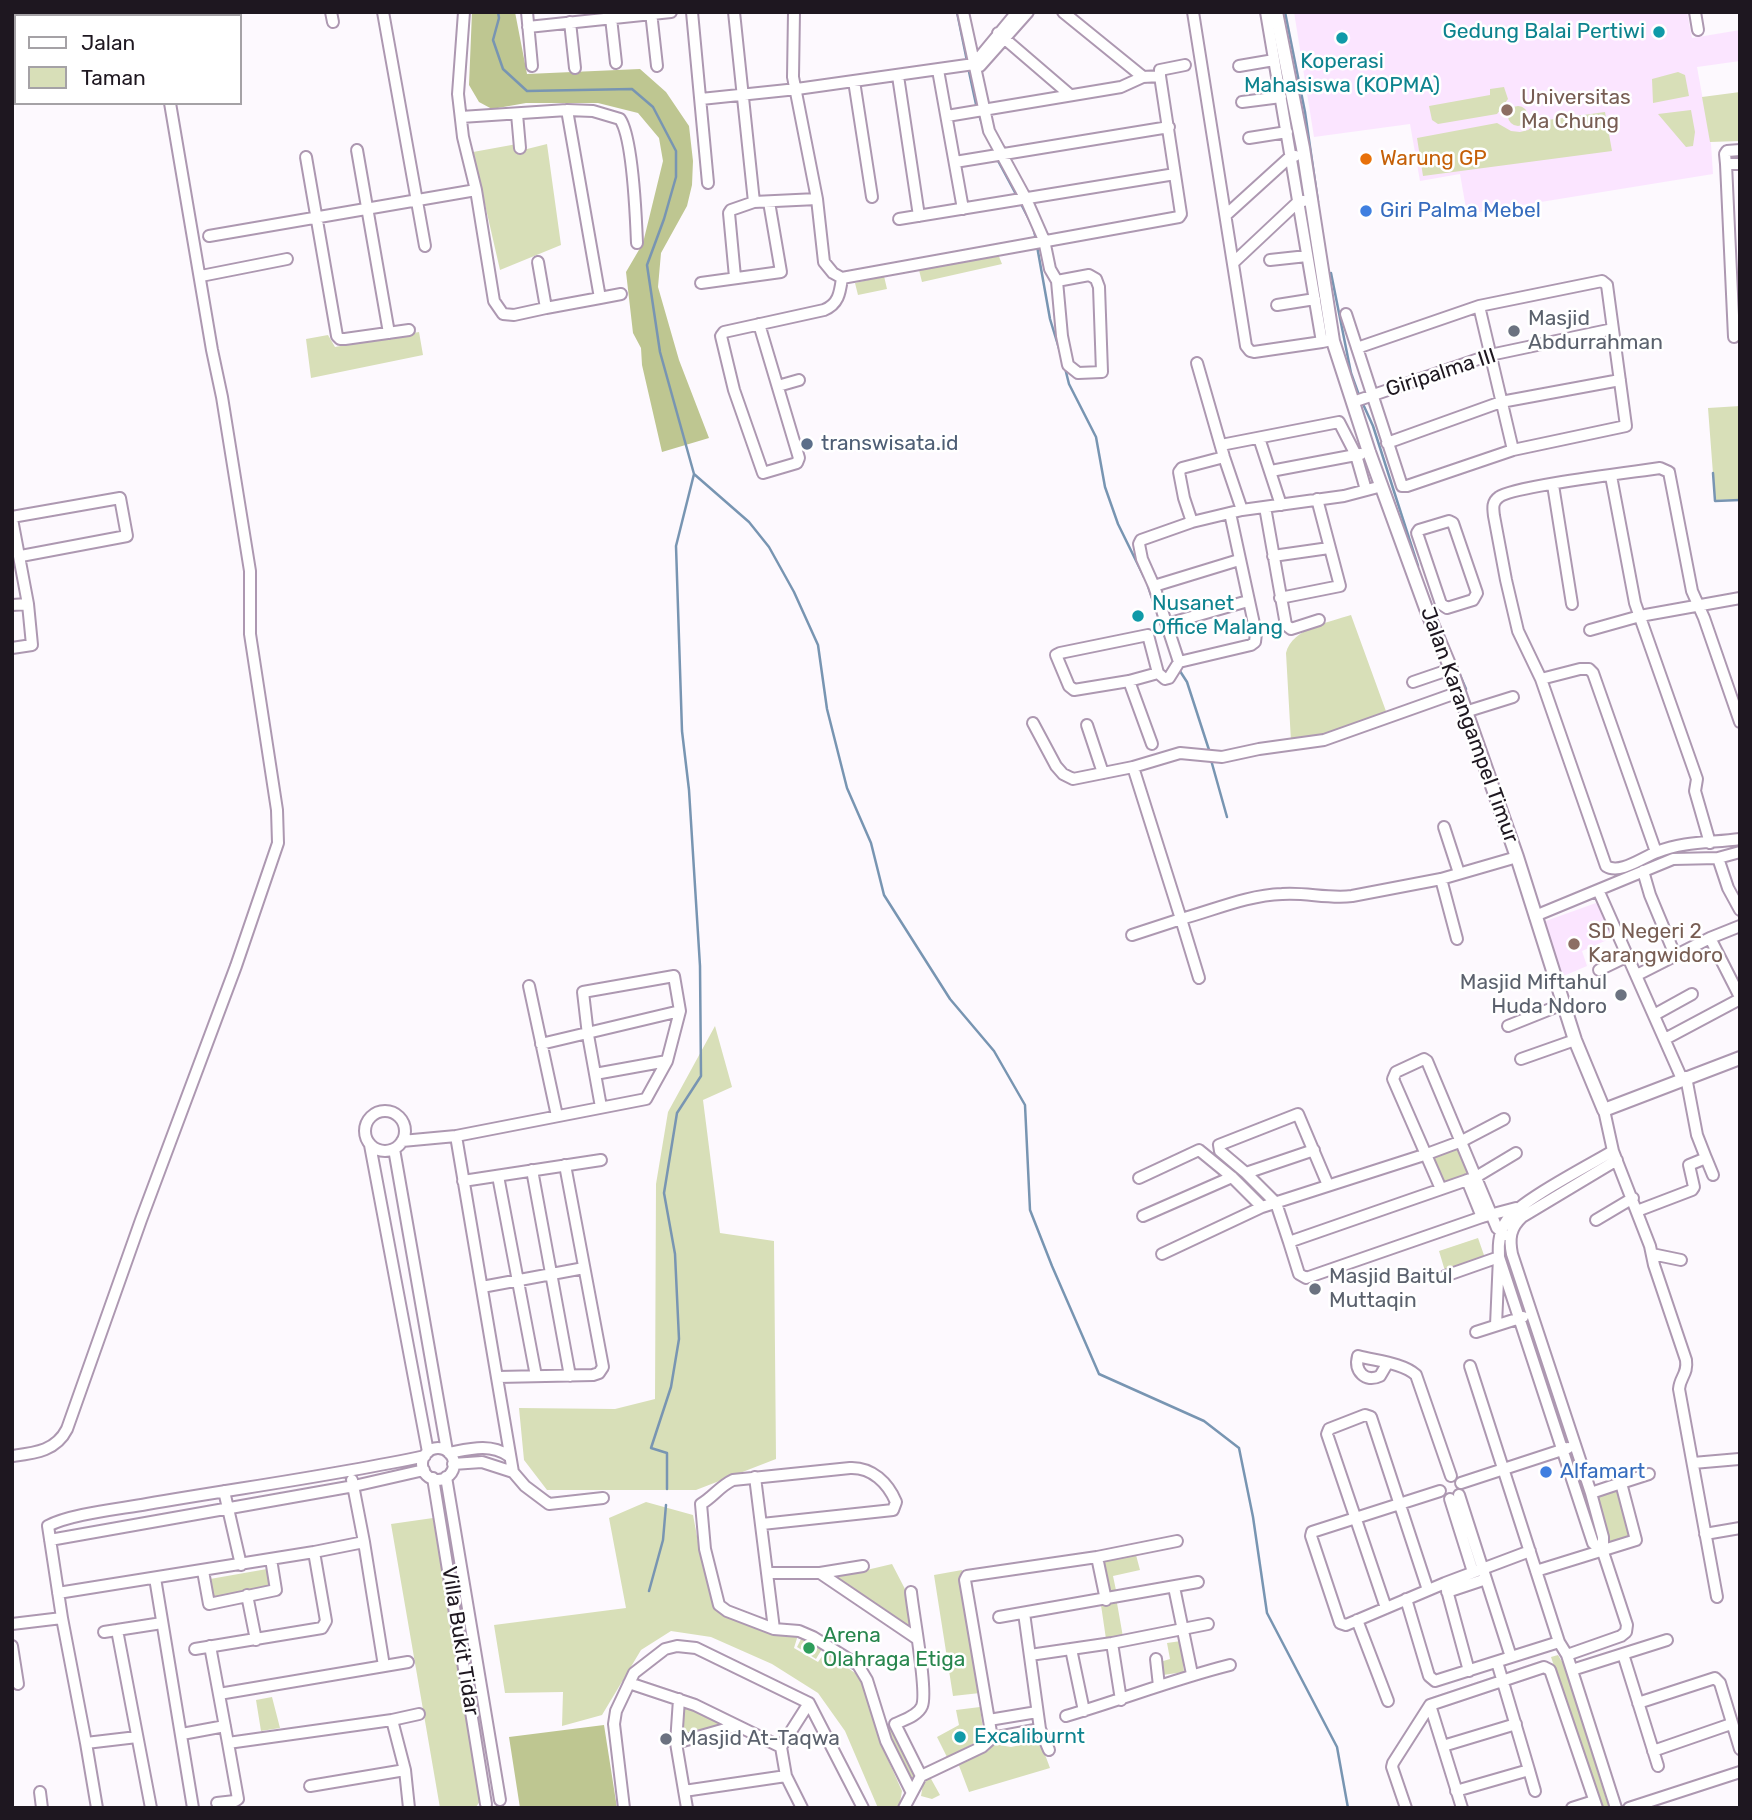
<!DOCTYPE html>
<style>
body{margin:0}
#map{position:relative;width:1752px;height:1820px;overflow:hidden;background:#fdf9fe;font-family:Rubik,sans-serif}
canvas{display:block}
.frame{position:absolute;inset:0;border:14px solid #1e1720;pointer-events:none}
.legend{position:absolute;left:14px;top:14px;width:228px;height:91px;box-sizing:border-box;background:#fff;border:2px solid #a5a2a6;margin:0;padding:9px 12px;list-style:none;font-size:21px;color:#1e1720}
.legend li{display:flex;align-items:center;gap:14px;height:35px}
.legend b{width:35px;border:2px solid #a5a2a6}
</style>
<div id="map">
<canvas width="1752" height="1820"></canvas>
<div class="frame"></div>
<ul class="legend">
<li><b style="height:9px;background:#fff"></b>Jalan</li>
<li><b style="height:19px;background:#d8dfb8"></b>Taman</li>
</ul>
</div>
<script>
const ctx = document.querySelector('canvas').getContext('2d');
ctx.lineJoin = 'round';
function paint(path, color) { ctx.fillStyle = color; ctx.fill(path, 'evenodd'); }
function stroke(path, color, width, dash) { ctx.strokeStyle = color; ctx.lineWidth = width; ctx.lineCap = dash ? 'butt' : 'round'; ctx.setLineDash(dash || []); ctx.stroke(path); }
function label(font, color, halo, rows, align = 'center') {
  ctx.font = font + ' Rubik,sans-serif'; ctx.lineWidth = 5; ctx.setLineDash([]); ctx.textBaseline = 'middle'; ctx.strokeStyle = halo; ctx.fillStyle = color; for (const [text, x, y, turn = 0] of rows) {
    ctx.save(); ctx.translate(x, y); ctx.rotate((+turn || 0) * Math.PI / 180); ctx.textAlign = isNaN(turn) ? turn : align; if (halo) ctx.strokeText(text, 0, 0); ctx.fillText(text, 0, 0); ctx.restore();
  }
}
const built = new Path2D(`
 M1294,12H1687L1692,38L1740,30V61L1697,67L1711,144L1713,174L1467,214L1460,174L1420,181L1410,124L1314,137Z
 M1596,903L1599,904L1614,937L1582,951L1587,966L1561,977L1543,922Z`);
const green = new Path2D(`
 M1678,72L1685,75L1689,96L1653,103L1652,79Z
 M1504,87L1508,99L1497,114L1438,124L1432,120L1429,106L1490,95V89Z
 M1740,92V141L1710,142L1702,97Z
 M1508 116a10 10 0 1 1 20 0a10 10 0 1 1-20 0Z
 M1691,110L1695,132L1693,146L1686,147L1658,114Z
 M1605,112L1612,151L1423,176L1417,138L1497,123L1511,131L1520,132L1528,130L1540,121Z
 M517,144L519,151L547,144L561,245L500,270L473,152Z
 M998,254L1002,264L922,282L918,266Z
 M884,276L887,289L858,295L855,283Z
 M419,332L423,355L311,378L306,339L328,335L335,347Z
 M1740,406V499L1715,500L1708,408Z
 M1351,615L1387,714L1338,734L1291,741L1286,653C1292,628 1330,622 1351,615Z
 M715,1026L732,1087L703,1100L720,1233L774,1241L776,1459L696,1490H547L524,1460L519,1408L615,1409L655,1399L656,1184L668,1112Z
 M1461,1148L1471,1175L1443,1184L1433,1158Z
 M1478,1238L1485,1258L1445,1271L1439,1251Z
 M1619,1488L1632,1537L1609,1543L1595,1495Z
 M646,1502L693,1515L703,1568L716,1610L773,1635H798L794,1648L818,1662L825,1652L855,1673L863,1685L881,1744L902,1791L899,1808H878L845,1731L818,1693L772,1664L711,1637L671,1631L641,1650L602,1715L562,1726L563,1692L505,1693L494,1625L626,1608L609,1518Z
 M433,1518L480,1801L476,1807L440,1808L391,1524Z
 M1136,1555L1140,1570L1113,1576L1117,1595L1111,1597L1102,1561Z
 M892,1564L905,1589L910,1628L837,1577Z
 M267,1569L269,1586L214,1597L210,1579Z
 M962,1570L980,1693L953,1696L934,1575Z
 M1117,1603L1123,1637L1106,1639L1101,1605Z
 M802,1637L822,1649L816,1659L797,1647Z
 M1181,1641L1184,1672L1163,1675L1160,1662L1170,1659L1167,1643Z
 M1558,1655L1564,1665L1609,1808H1601L1551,1657Z
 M272,1697L280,1728L261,1731L256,1700Z
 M682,1704L723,1724L680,1736Z
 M980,1707L984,1738L947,1757L937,1737L959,1725L956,1710Z
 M888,1725H893L916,1775L914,1778L909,1777L885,1728Z
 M1040,1741L1050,1768L969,1792L958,1763L988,1751L994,1744L1011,1747Z
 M930,1777L940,1795L932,1799L921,1796L923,1784Z`);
const forest = new Path2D(`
 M472,12H515L527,74L640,69L666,92L689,126L693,161L692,185L687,206L661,253L658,287L679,360L709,438L662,452L642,365L641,348L633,333L626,272L643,243L663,161L659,138L638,113L598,103H526L492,109L479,102L469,85Z
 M604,1725L617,1808H520L509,1737Z`);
const stream = new Path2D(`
 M498,12L499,18L493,40L503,69L527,91L632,89L653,107L676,151V177L664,219L647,265L660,352L694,474L676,546L682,731L689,790L700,966L701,1076L677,1113L664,1193L675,1254L679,1339L671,1387L651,1448L667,1453V1489
 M957,12L967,61
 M1285,12L1305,112L1318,202
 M968,67L977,109
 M979,115L984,129
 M996,157L1018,198
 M1021,204L1033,227L1036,239
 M1037,246L1050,319L1061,355
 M1331,273L1351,373L1360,398
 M1065,368L1069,384L1096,437L1105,487L1118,524L1144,577
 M1363,404L1373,426L1418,566
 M1713,473L1715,501L1740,500
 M694,474L749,522L769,547L794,592L818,645L827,709L847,788L871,843L884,895L950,999L994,1051L1025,1105L1030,1210L1052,1266L1099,1374L1204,1421L1239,1448L1253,1517L1267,1613L1337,1747L1348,1808
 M1148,586L1173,659
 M1456,666L1466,689
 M1178,668L1187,682L1210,753
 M1211,760L1227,817
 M649,1591L663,1540L666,1505`);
const minor = new Path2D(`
 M154,12L155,16
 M331,12L333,22
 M383,12L425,246
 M464,12L458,94L463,137L476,190L494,301L503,314L514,315L546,308L538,262
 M527,12L532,66
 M651,12L657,66
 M692,12L708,183
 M734,12L754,202
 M794,12L793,77L817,199L824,262L833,273L842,278L1179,217L1181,214L1160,76L1143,77L1063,12
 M963,12L989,131L1026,199L1044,240L1050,269L1057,281L1062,336L1068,365L1078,373L1102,372L1099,287L1096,279L1089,275L1057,281
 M1193,12L1246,346L1250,351L1254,352L1322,342
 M1266,12L1322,342L1327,341
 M1695,12L1698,30
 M121,16L140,12
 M611,18L616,63
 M570,22L575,68
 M528,27L671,12
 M998,33L1069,94
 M980,66L1028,12
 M1239,66L1274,60
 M938,70L963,209
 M898,76L919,216
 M1160,76V70L1185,65
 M854,81L872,197
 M701,99L797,89L974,64L1017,12
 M1242,102L1281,97
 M517,114L520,148
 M947,116L1121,87L1143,77
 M461,117L567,110L593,111L620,119C633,138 636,218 637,243
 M1249,138L1287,132
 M357,150L389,333
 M1740,150L1727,151L1725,154L1726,164H1740
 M306,157L337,336L340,339H345L409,330
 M955,162L1169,127
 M1726,164L1734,337
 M1226,215L1291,156H1295
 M899,219L1175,174
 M209,236L476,190
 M1270,260L1307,256
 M1233,263L1299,201H1304
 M201,276L287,259
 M735,277L729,213L731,210L754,202L817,199
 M701,283L781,272L769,202
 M600,298L621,294
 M1277,305L1315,299
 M1479,306L1513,450
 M546,308L600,298L567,110
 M1346,314L1402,486H1407L1513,450L1626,426L1607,285L1602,281L1479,306L1357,348
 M759,324L799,458L797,463L763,473L734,390L721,336L724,332L824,310C839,304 840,292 842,278
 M1197,363L1224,457L1242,510
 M778,386L799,380
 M1353,402L1490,355L1613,329
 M1259,438L1281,505
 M1387,443L1501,402L1620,380
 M1221,445L1339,422L1356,455L1366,490
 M1271,471L1361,454
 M1611,476L1635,603L1697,779L1695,791L1710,843
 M1553,485L1572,604
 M1265,507L1286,625L1291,629L1319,620
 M12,517L120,498L127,536L21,556
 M12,519L28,604L12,605
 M1449,521L1453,523L1477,593L1473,600L1447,608L1441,604L1417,533L1419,530Z
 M1192,522L1184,498L1179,472L1182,468L1224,457
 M1273,556L1329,548
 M1154,586L1239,560
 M1280,598L1340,586L1317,499
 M1167,624L1248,601
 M1590,630L1640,616L1740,598
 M12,648L32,645L28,604
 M1179,662L1154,586L1142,559L1139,544L1141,540L1192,522L1242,510L1344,496L1382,486
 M1158,673L1129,681L1074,690L1069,686L1056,655L1060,653L1148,635L1158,673L1165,679L1169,678L1179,662L1251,645L1255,642L1256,633L1230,513
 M1541,679L1580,669H1589L1593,673L1656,852
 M1129,681L1152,744
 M1413,682L1451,669
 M1465,712L1513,697
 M1740,722L1704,618L1692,591L1669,472L1660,468C1634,472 1513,486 1499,497C1492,502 1493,508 1494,516L1506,580L1518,631L1541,679L1606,866C1620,875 1643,857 1657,852C1684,841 1711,843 1740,839
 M1033,723L1056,766L1063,774L1073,779L1133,767L1180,753L1222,757L1259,749L1324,740L1459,692
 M1087,725L1103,773
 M1133,767L1181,919C1214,910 1248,895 1282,894C1305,892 1328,899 1352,896L1441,879L1517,857
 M1444,827L1459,873
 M1718,858L1728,888L1740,910
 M1643,871L1650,895L1675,955
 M1441,879L1457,939
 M1599,892L1682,1079
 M1535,916L1673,859L1718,858L1740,852
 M1132,935L1181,919L1199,978
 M1710,938L1740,997
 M1599,970L1628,956
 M1637,975L1710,938L1740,926
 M529,986L557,1116
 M1654,1015L1692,994
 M1508,1026L1563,1004
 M1665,1039L1740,999
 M541,1044L680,1011
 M1521,1059L1575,1040
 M595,1074L667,1061
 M1604,1110L1613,1151L1650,1246L1654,1265L1686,1360C1688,1374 1680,1377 1679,1389L1717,1597
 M365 1131a20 20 0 1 1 40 0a20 20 0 1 1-40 0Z
 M456,1136L513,1472L525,1486L549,1504L603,1498
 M402,1141L456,1136L646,1099L667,1061L680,1011L674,976L583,992L588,1035L601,1107
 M370,1145L428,1452
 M394,1149L447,1451
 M1314,1150L1246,1173L1276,1203L1289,1242L1476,1177L1516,1153
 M1706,1158L1713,1175
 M532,1170L570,1376
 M1246,1173L1220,1151L1219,1145L1298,1114L1328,1185
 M498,1176L536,1376
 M1139,1178L1199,1150L1232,1177L1262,1207
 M1467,1180L1482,1217
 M463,1181L601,1160
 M1441,1189L1393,1079L1396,1072L1424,1059L1427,1061L1497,1228L1505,1235
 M1637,1211L1692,1190L1694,1187L1689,1165L1706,1158L1697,1135L1686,1077
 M1143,1216L1232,1177
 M1596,1220L1633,1198
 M1289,1242L1299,1274L1306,1278L1482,1217L1516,1208
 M1162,1254L1262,1207L1427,1154L1462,1141L1504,1119
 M1652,1254L1681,1260
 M1445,1276L1499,1257L1496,1325
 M482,1287L584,1268
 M1476,1332L1523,1317
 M1387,1364L1380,1376C1365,1383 1354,1371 1358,1356C1376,1361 1403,1363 1416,1375L1451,1476
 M1470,1366L1559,1642L1567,1655L1616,1808
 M498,1377L593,1375L599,1373L603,1367L565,1165
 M422 1464a16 16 0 1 1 32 0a16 16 0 1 1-32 0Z
 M449,1453C470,1449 490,1443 509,1456
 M12,1456C35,1453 56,1451 67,1429L141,1220L236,966L278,843L277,810L250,634V571L222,397L212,350L170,103
 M1693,1463L1739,1459
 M453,1464L482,1462L513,1472
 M446,1477L500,1800
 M755,1477L774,1629
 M433,1478L486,1804
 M352,1480L364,1542
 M1461,1483L1568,1448
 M1621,1483L1649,1474
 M224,1491L241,1565
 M1440,1491L1312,1532L1311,1536L1340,1623L1346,1625L1445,1583L1530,1551
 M1459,1495L1511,1657
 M1450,1499L1473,1572
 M762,1524L893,1510L896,1502C888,1483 872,1467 850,1468L733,1480C720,1486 713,1497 701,1504L705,1549L719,1605L727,1611L774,1629L799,1631L813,1637L858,1665L867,1680L886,1741L912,1793
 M1705,1534L1740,1528
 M50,1540L354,1486L424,1470
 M1603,1552L1593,1543L1499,1257C1498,1244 1499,1231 1507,1220C1518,1202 1591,1164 1613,1151
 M1097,1557L1106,1600
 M203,1571L209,1604L276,1590L271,1559
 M1536,1571L1636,1540L1621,1483L1591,1493
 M768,1573H820L863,1566
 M820,1573L916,1638
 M155,1578L193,1808
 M1445,1583L1469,1671
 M1174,1587L1192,1674
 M911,1592C913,1613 928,1691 922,1706C918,1716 903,1720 895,1724L921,1776
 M1447,1592L1486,1579
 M58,1593L314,1552
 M247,1595L256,1640
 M1406,1599L1429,1676L1435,1681L1559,1642
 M1386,1608L1327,1434L1329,1429L1365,1415L1371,1417L1428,1590
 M1024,1613L1040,1729L1049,1750
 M999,1617L1198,1582
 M1357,1620L1388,1701
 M12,1624L62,1618
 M117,1630L151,1808
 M104,1632L162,1623
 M1112,1643L1121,1700
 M12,1646L18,1684
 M210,1646L228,1743L392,1720L405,1770L409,1808
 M195,1649L322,1628L326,1621L314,1552L364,1542L384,1666
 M1071,1649L1084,1711
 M1623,1654L1658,1766
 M1030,1655L1112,1643L1208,1624
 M1567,1655L1621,1636L1626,1632L1627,1625L1603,1552V1537L1591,1493L1512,1254C1509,1239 1510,1228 1522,1217L1617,1160
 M1156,1659L1159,1686
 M1572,1670L1667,1640
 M629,1683L695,1705L781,1747
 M219,1694L408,1662
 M1638,1703L1715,1678L1720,1683L1740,1749
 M1430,1705L1462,1808
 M1066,1716C1121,1700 1174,1679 1230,1665
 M392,1720L419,1714
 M989,1720L1037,1712
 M182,1734L225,1726
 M137,1737L86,1743L62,1618L48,1526C70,1514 120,1509 147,1504C239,1488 332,1476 425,1456
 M992,1738L965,1580L967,1576L1097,1557L1177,1541
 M992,1738L1040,1729
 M86,1743L97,1808
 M676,1743L679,1699
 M1443,1746L1516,1724
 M1653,1751L1731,1724
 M1529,1770L1535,1791
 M310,1786L405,1770
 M684,1791L786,1776
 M1456,1791L1529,1770L1497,1662
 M40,1792L42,1808
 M217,1803L235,1801L238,1799L228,1743
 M624,1808L614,1724L616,1711L634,1673L665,1649L677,1646L696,1648L809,1703L863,1808
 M687,1808L676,1743L736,1726
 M802,1808L786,1776L781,1747L809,1703
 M904,1808L921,1776L982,1747L992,1738
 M1406,1808L1392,1767L1393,1763L1430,1705L1544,1667L1550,1670L1597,1808
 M1572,1808L1594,1801
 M1629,1808L1740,1772`);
const tertiary = new Path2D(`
 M1276,12L1303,148L1333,341L1369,452L1428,614L1451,669L1517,857L1575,1040L1604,1110L1740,1058`);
const markers = [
 [1659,32,7,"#0f9aa8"],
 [1342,38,7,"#0f9aa8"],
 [1507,110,7,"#8d6e63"],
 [1366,159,7,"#e8710a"],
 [1366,211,7,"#3f7fe0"],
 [1514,331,7,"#6b7280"],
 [807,444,7,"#5c6f8a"],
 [1138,616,7,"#0f9aa8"],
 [1574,944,7,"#8d6e63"],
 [1621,995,7,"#6b7280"],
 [1315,1289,7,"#6b7280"],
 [1546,1472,7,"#3f7fe0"],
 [809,1648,7,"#2e9e5b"],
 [960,1737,7,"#0f9aa8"],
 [666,1739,7,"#6b7280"]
];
const cultureNames = [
 ["Gedung Balai Pertiwi",1645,32,"right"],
 ["Koperasi",1342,62,"center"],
 ["Mahasiswa (KOPMA)",1342,86,"center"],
 ["Nusanet",1152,604],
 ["Office Malang",1152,628],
 ["Excaliburnt",974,1737]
];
const educationNames = [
 ["Universitas",1521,98],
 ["Ma Chung",1521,122],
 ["SD Negeri 2",1588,932],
 ["Karangwidoro",1588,956]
];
const foodNames = [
 ["Warung GP",1380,159]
];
const shopNames = [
 ["Giri Palma Mebel",1380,211],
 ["Alfamart",1560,1472]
];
const worshipNames = [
 ["Masjid",1528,319],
 ["Abdurrahman",1528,343],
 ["Masjid Miftahul",1607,983,"right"],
 ["Huda Ndoro",1607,1007,"right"],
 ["Masjid Baitul",1329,1277],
 ["Muttaqin",1329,1301],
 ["Masjid At-Taqwa",680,1739]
];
const streetNames = [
 ["Giripalma III",1441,373,-18],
 ["Jalan Karangampel Timur",1469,725,70],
 ["Villa Bukit Tidar",460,1641,81]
];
const serviceNames = [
 ["transwisata.id",821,444]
];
const leisureNames = [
 ["Arena",823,1636],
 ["Olahraga Etiga",823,1660]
];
paint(built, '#fbe5ff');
paint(green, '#d8dfb8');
paint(forest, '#bec691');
stroke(stream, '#7895b2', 2.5);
stroke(minor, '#ad98b1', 14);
stroke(tertiary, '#ad98b1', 16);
stroke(minor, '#fff', 10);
stroke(tertiary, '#fff', 12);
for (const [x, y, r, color] of markers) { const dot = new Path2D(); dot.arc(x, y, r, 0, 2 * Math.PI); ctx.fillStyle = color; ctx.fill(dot); stroke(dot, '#fff', 2.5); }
label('21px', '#0d838f', '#fff', cultureNames, 'left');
label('21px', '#785e54', '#fff', educationNames, 'left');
label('21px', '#c56008', '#fff', foodNames, 'left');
label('21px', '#366cbe', '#fff', shopNames, 'left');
label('21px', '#5b616d', '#fff', worshipNames, 'left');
label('21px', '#1e1720', '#fff', streetNames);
label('21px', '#4e5e75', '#fff', serviceNames, 'left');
label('21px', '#27864d', '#fff', leisureNames, 'left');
</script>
